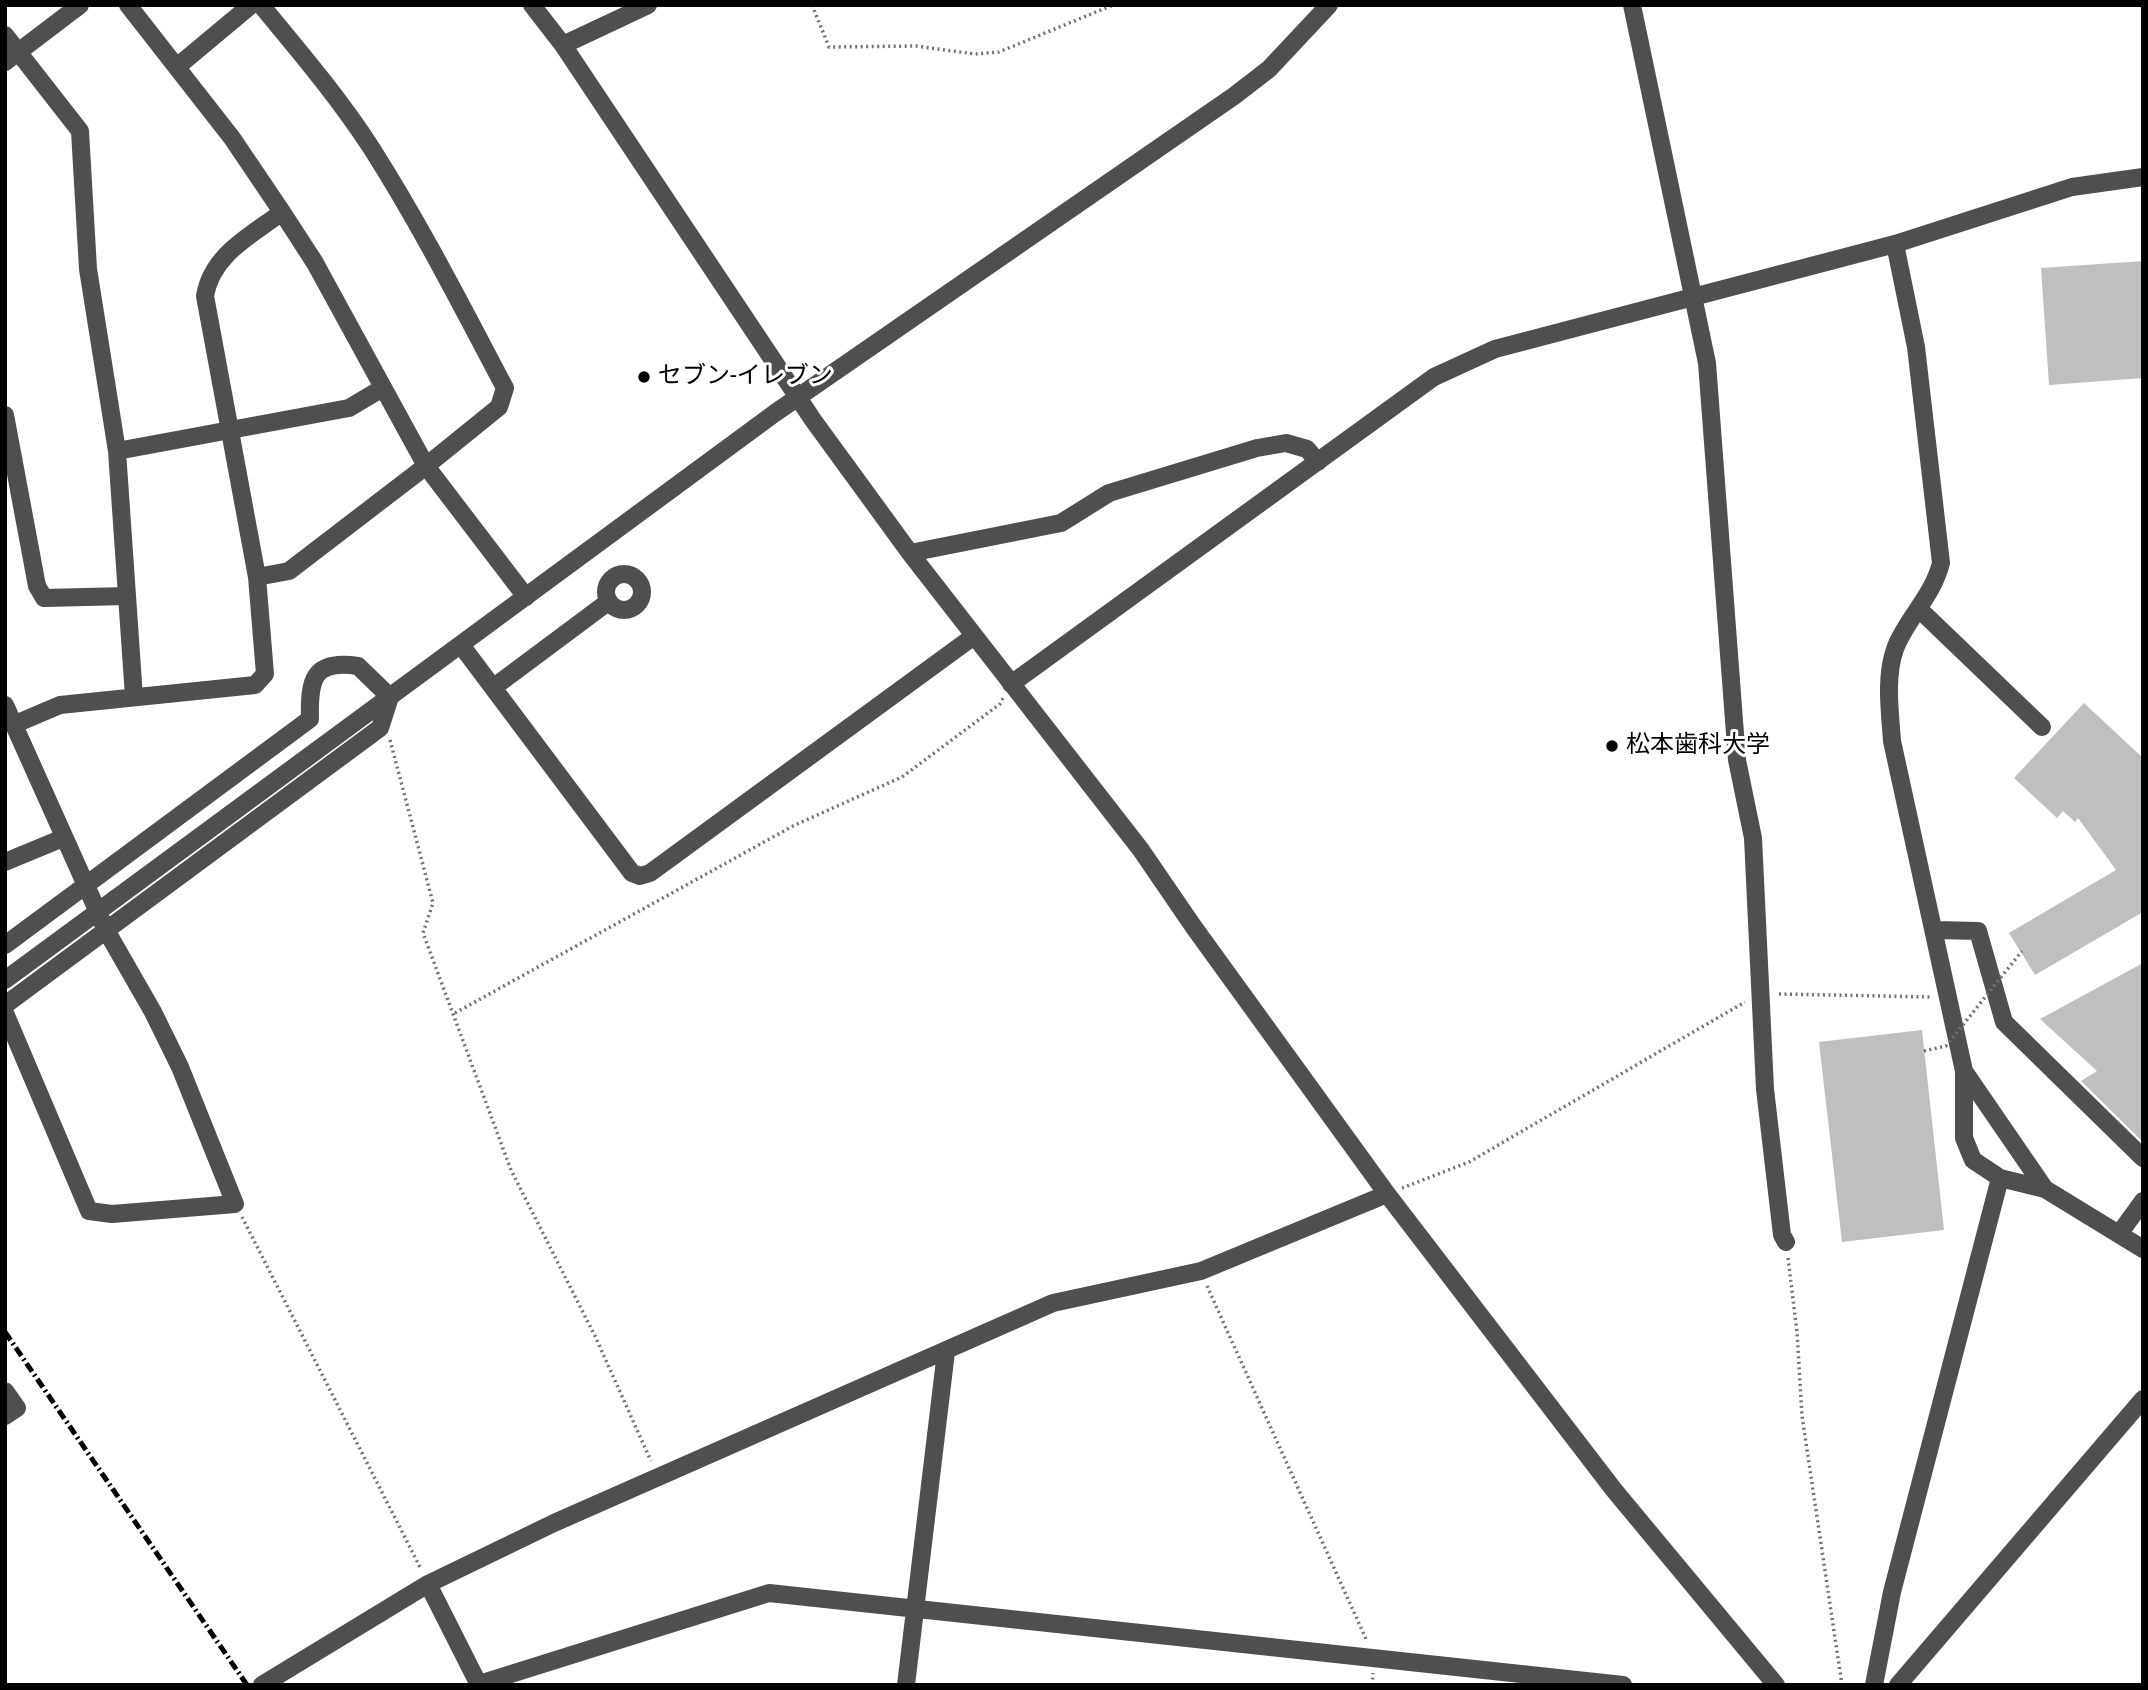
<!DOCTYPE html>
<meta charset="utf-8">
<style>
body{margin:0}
#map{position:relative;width:2148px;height:1690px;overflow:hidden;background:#fff;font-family:Roboto,sans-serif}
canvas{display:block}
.frame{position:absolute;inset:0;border:7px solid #000;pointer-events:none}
</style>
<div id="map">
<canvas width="2148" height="1690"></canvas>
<div class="frame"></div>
</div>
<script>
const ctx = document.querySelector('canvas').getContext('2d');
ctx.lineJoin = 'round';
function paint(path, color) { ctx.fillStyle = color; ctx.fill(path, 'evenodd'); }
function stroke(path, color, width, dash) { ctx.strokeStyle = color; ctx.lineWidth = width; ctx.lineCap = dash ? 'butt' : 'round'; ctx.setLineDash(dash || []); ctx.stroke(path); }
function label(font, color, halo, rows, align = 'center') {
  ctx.font = font + ' Roboto,"Noto Sans JP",sans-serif'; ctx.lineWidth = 6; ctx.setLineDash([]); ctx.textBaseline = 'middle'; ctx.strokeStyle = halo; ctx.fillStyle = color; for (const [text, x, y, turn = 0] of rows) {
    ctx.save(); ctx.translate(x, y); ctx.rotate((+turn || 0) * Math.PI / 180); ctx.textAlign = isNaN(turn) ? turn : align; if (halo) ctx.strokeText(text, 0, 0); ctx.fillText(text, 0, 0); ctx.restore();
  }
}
const building = new Path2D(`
 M2143,261V378L2049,385L2041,268Z
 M2084,703L2143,758V912L2035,975L2009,933L2116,870L2078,818L2075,822L2063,811L2057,818L2014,778Z
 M2143,963V1142L2081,1081L2097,1071L2040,1019Z
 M1922,1030L1944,1230L1842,1242L1819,1042Z`);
const path = new Path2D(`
 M812,5L829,47L916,46L975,54L999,52L1113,5
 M390,740L433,903L423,933L511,1170L595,1336L651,1461
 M1779,994L1932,997
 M455,1013L793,826L902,777L1000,704L1003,698
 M1402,1188L1469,1162L1745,1002
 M242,1217L421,1569
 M1788,1258L1797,1332L1802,1416L1842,1685
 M1207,1286L1366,1639
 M1372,1685L1373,1673`);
const minor = new Path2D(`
 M128,5L232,138L282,212L315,263L426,466L526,597
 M532,5L563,45L813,420L910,553L1141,850L1193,926L1387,1194L1614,1490L1776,1685
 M1632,5L1707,363L1737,760L1753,838L1765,1089L1782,1235L1786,1242
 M5,35L80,131L88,269L117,451L134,697
 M563,45L648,5
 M5,62L80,5
 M178,66L251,5
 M1895,244L1916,347L1941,563C1932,598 1906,619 1895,649C1885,677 1890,712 1892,741L1964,1071V1138L1973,1160L2000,1178L2045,1189L2143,1249
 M5,415L37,586L44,598L127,596
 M117,451L349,408L381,389
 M910,553L1061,523L1109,493L1257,448L1286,443L1307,449L1318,462
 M606 592a18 18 0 1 1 36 0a18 18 0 1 1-36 0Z
 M257,577L289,571L426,466L499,407L505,388C462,307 421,226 372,149C339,98 300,52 261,5
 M1920,610L2042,727
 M461,645L632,873L640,876L650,873L974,636
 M1011,684L1434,377L1495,349L1895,244L2072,187L2143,177
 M494,687L608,602
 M5,705L106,930L153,1012L180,1067L235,1204L112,1214L89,1211L5,1013
 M13,725L60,705L255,685L265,674L257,577L205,296C212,254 251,236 282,212
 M5,862L63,838
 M115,899L775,413L1234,96L1269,69L1329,5
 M1935,930L1978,931L2004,1022L2143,1158
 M5,945L310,719C309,681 312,659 358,666L390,697
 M5,1005L380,728L390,697
 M1964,1071L2045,1189
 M2119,1234L2143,1201
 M5,1391L17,1408L5,1416
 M428,1584L479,1685
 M479,1684L769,1593L1623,1685
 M262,1685L428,1584L554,1523L1053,1303L1201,1271L1387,1194
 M906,1685L946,1352
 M1874,1685L1892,1592L2000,1178
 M1898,1685L2143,1399`);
const rail = new Path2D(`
 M5,1332L247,1685`);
const pathBridge = new Path2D(`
 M1924,1051L1946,1046L2022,951`);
const minorBridge = new Path2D(`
 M5,980L115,899`);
const markers = [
 [644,377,7,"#000"],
 [1612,746,7,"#000"]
];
const poiNames = [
 ["セブン-イレブン",658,377],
 ["松本歯科大学",1626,746]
];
paint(building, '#bfbfbf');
stroke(path, '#717171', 3.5, [2, 3.5]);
stroke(minor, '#4f4f4f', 18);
stroke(rail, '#000', 5, [10, 3.5, 2, 3.5]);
stroke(pathBridge, '#717171', 3.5, [2, 3.5]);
stroke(minorBridge, '#4f4f4f', 18);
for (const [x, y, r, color] of markers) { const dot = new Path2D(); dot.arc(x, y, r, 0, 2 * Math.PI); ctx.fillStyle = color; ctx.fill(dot); stroke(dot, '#fff', 2.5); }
label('24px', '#000', '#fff', poiNames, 'left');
</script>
